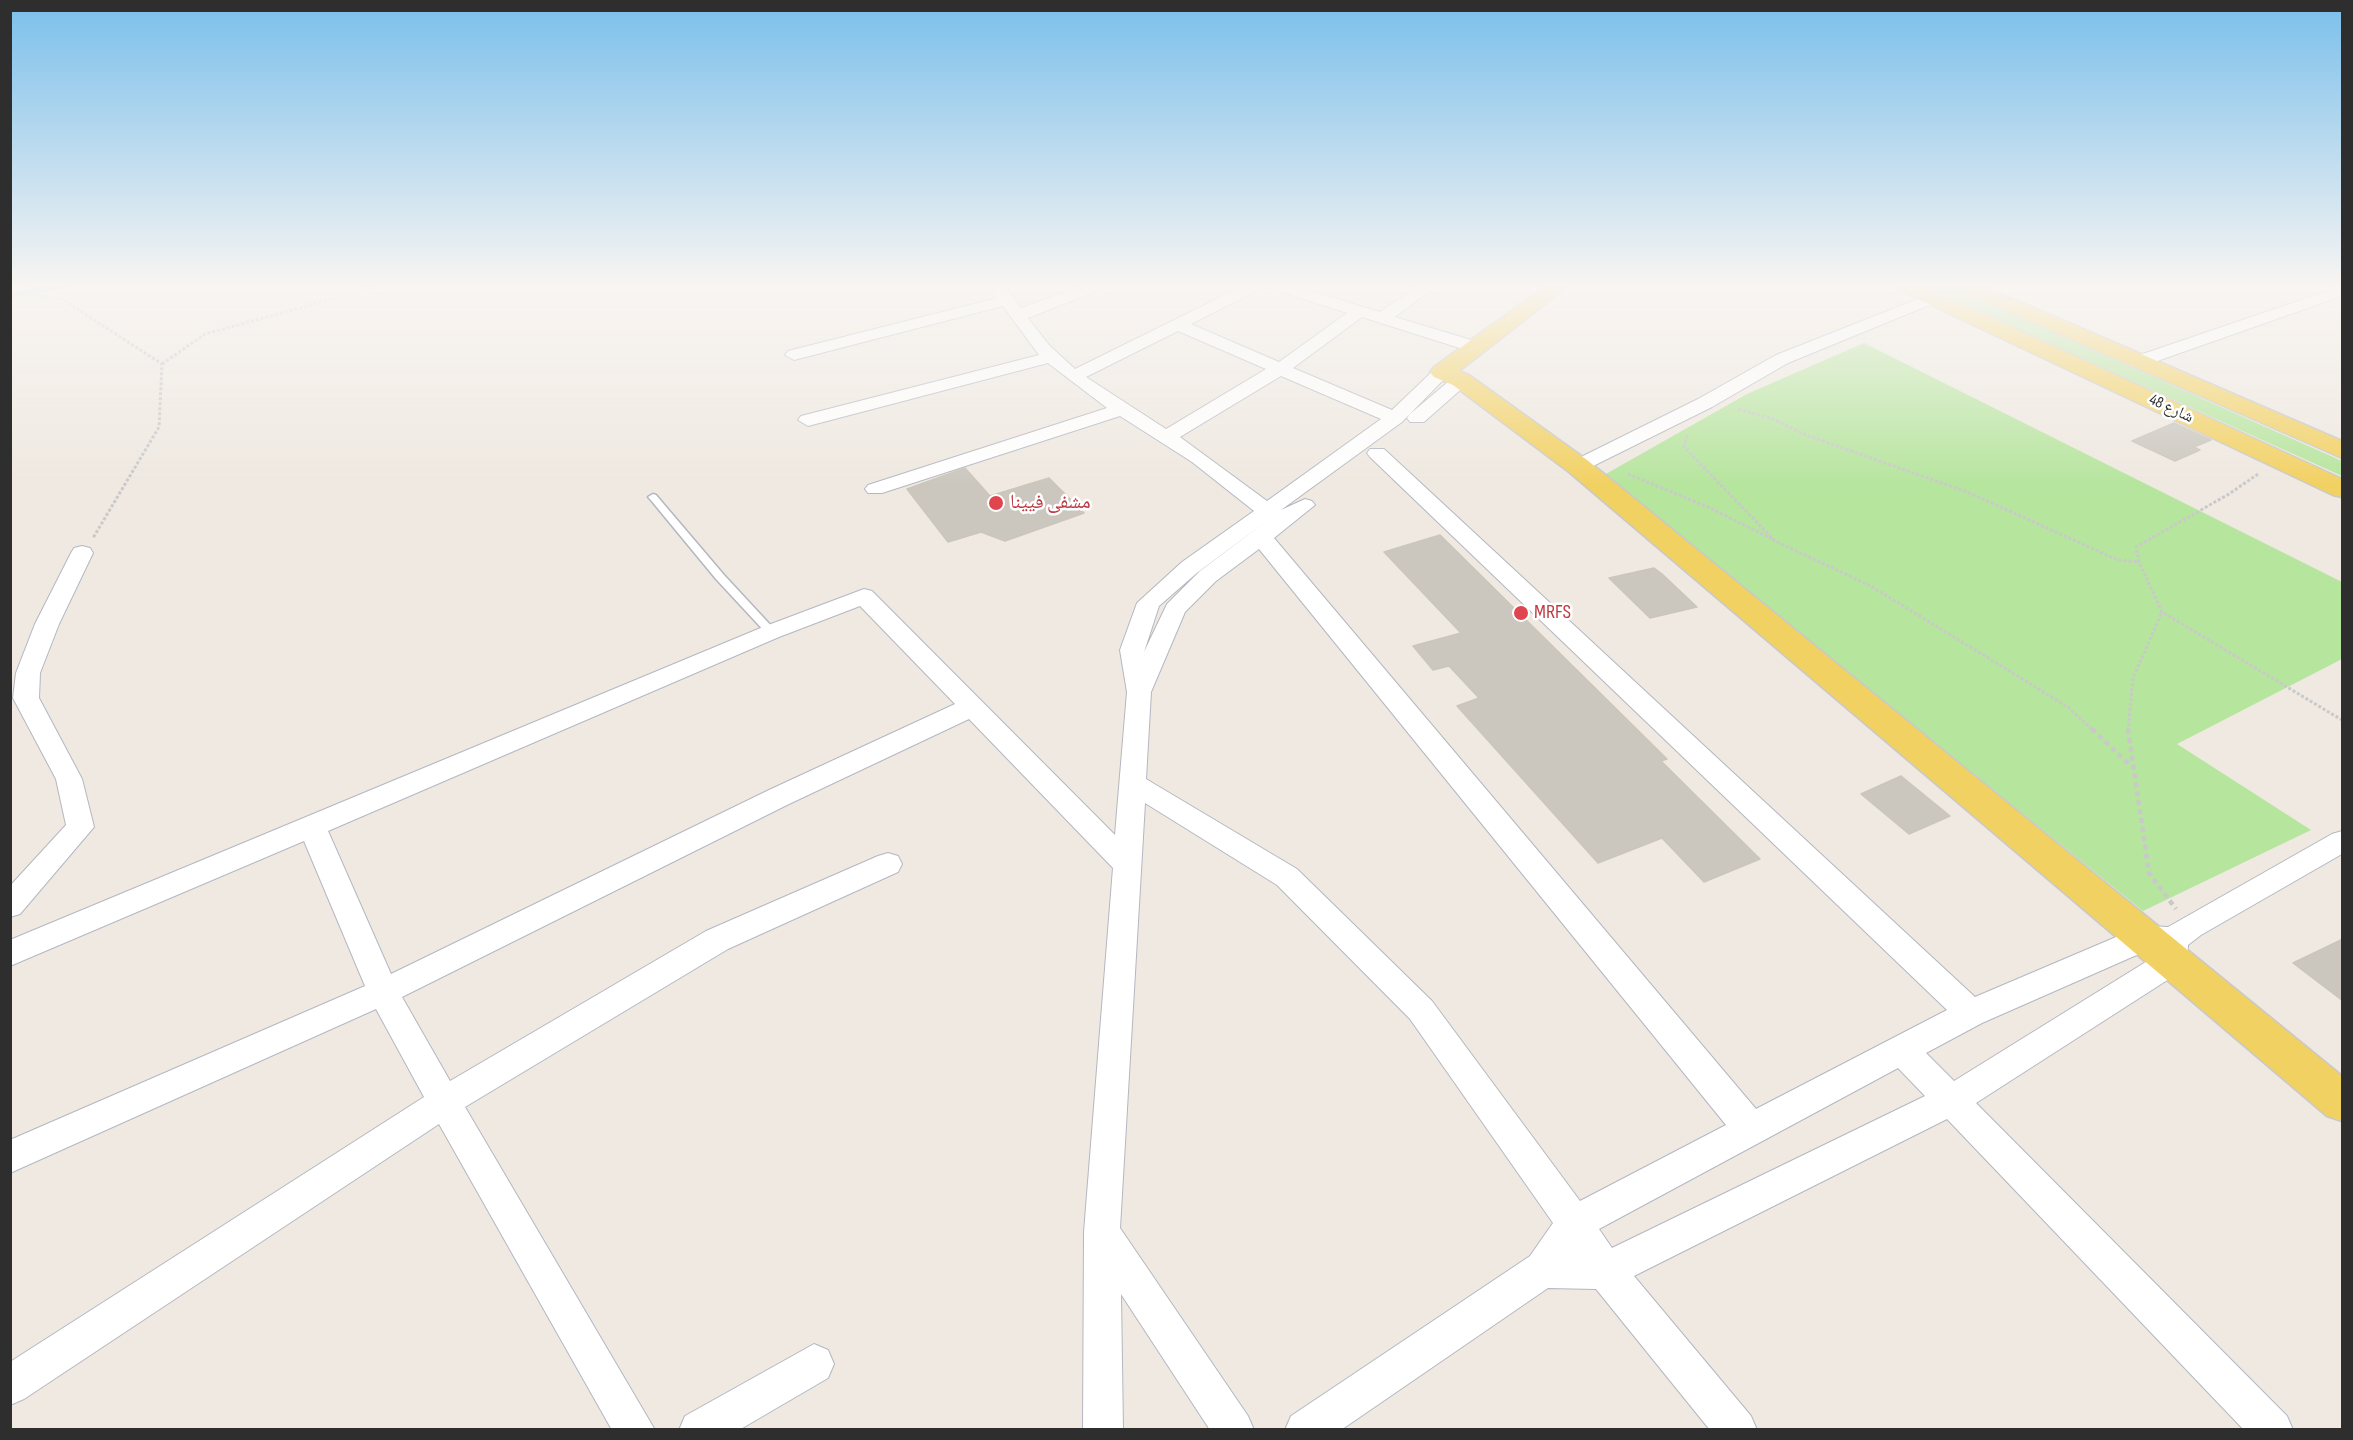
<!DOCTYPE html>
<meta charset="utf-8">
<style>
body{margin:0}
#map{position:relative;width:2353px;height:1440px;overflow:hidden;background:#efe9e1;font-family:"Sofia Sans Condensed",sans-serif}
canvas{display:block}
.frame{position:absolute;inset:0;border:12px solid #2e2e2e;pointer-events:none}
</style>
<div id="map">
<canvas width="2353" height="1440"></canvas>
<div class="frame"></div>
</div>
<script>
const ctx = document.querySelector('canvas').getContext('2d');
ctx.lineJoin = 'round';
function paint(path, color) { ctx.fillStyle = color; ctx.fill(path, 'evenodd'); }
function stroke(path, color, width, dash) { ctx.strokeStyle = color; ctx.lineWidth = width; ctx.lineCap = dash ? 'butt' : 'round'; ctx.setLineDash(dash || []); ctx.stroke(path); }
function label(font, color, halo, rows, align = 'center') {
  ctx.font = font + ' "Sofia Sans Condensed","Noto Naskh Arabic",sans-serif'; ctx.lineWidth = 5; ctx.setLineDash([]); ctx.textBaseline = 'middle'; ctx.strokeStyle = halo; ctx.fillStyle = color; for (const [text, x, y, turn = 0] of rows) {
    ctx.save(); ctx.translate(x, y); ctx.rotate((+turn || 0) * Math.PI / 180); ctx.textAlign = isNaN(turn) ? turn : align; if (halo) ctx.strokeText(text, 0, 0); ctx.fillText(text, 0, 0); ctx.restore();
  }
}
const green = new Path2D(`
 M1917,284H1946L2342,461V476Z
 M1864,343L2342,582V659L2177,744L2311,830L2143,911L1604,475L1747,394Z`);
const stream = new Path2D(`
 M10,295L68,284`);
const building = new Path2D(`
 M2174,423L2211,440L2194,447L2200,450L2175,461L2132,441Z
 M965,468L990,496L1049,478L1084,513L1005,541L981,532L948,542L907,489Z
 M1440,535L1667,759L1661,761L1760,859L1704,882L1662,838L1598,863L1457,706L1479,698L1449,666L1433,670L1413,646L1461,633L1384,552Z
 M1654,568L1662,574L1697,607L1650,618L1609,578Z
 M1901,776L1950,816L1909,834L1861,794Z
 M2343,939V1001L2293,963Z`);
const pathFar1 = new Path2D(`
 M10,293L60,298L162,364L159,427L93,538
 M162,364L205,334L387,284
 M1738,409L1773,419L1806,435L1967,492L2118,560L2139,562
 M1687,435L1684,447L1775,541L1869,585L2068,707L2094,731
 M1628,474L1710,508L1772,539
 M2258,474L2229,494L2136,547L2139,562L2162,612L2342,720
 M2128,731L2133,678L2162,612`);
const path = new Path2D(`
 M2092,729L2132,767
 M2128,729L2149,873L2176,909`);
const service = new Path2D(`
 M653,494L656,495L724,575L775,630L777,632L775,634H767L716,579L650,499L648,497Z`);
const minor = new Path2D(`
 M988,284H1004L1021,308L1087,284H1109L1107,287L1028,318L1049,345L1075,369L1247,284H1288L1380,312L1421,284H1439L1395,317L1481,343L1484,347L1481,351H1469L1362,317L1293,368L1392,410L1436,368H1448L1451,372L1402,422L1281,510L1305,499L1312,501L1315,505L1274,538L1756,1109L1947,1010L1370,457L1367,453L1370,449H1384L1975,997L2135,929L2146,926L2168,927L2332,834L2342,831V854L2201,935L2188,945L2187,961L2183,970L1976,1103L2287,1416L2293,1430H2244L1947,1119L1634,1276L1751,1416L1757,1430H1710L1596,1289L1548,1288L1341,1430H1285L1291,1416L1530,1256L1553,1223L1410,1019L1277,885L1145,803L1120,1228L1248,1416L1254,1430H1210L1121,1294L1123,1430H1083L1084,1232L1113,868L969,719L789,804L402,997L450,1081L706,931L878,856L888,853L898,856L902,864L898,872L728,949L465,1107L655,1430H612L439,1124L24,1399L10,1405V1362L424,1097L376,1009L10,1173V1140L365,986L304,841L10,966V940L763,627L864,589L872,591L1115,835L1127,692L1120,650L1137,603L1182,562L1254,511L1192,462L1120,416L882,493H868L865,489L868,485L1107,408L1048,363L808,426L798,420L801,416L1039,355L1003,306L794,360L785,355L788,351L997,298ZM1266,286V287L1347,313L1279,362L1191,324ZM1178,331L1266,369L1166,429L1086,377ZM1281,376L1381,419L1267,501L1180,437ZM1268,520L1200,571L1167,604L1144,652L1159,606L1198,572ZM1259,549L1726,1125L1580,1201L1432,1001L1297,869L1146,779L1151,692L1185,612L1216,581ZM860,606L955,704L769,790L391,974L328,831L779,637ZM2148,950L2157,951V955L1954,1081L1926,1053L1982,1023ZM1898,1068L1925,1096L1612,1248L1599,1229Z
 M2342,286V296L2143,366H2131L2128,362L2131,358Z
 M1933,293L1941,298L1939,301L1788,363L1712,407L1585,470H1571L1568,466L1571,462L1698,399L1776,355Z
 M1461,375L1470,380L1467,384L1424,422H1410L1407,418L1410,414L1455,376Z
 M82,546L90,548L93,553L59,624L40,673L39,698L82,779L94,827L20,914L10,917V886L66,825L56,779L13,698L16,673L35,624L71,553L74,548Z
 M814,1344L828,1350L834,1364L828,1378L739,1430H679L685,1416Z`);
const primary = new Path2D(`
 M1548,284H1571L1459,371L1469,375L1587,460L2342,1076V1121L2327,1116L1569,472L1453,385L1434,377L1430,372L1434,367Z
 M1892,284H1918L2342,479V497L2333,495L1895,288Z
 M1952,284H1979L2342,441V458L1955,288Z`);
const markers = [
 [996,503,8,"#e0444e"],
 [1521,613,8,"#e0444e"]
];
const farStreetnames = [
 ["48 شارع",2171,409,25]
];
const healthNames = [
 ["مشفى فيينا",1010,503],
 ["MRFS",1534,613]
];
paint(green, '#b6e59e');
stroke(stream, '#75cff0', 6);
paint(building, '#cbc7bf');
stroke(building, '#cbc5ba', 1.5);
stroke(service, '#b4b7c1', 3);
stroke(minor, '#b4b7c1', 2);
stroke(primary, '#c9c9c9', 3);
stroke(pathFar1, '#c9c9c9', 3, [3, 2]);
stroke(path, '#c9c9c9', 4.5, [5, 4]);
paint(service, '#fff');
paint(minor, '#fff');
paint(primary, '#f2d163');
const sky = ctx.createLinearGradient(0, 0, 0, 485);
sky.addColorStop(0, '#7abfeb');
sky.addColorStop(0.59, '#f8f5f2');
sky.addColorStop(1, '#f8f5f200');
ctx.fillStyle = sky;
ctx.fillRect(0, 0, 2353, 485);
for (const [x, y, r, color] of markers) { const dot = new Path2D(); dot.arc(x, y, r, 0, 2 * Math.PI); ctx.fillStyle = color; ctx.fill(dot); stroke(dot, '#fff', 2); }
label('16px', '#2e2e2e', '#fff', farStreetnames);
label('20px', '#be3a42', '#fff', healthNames, 'left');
</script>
